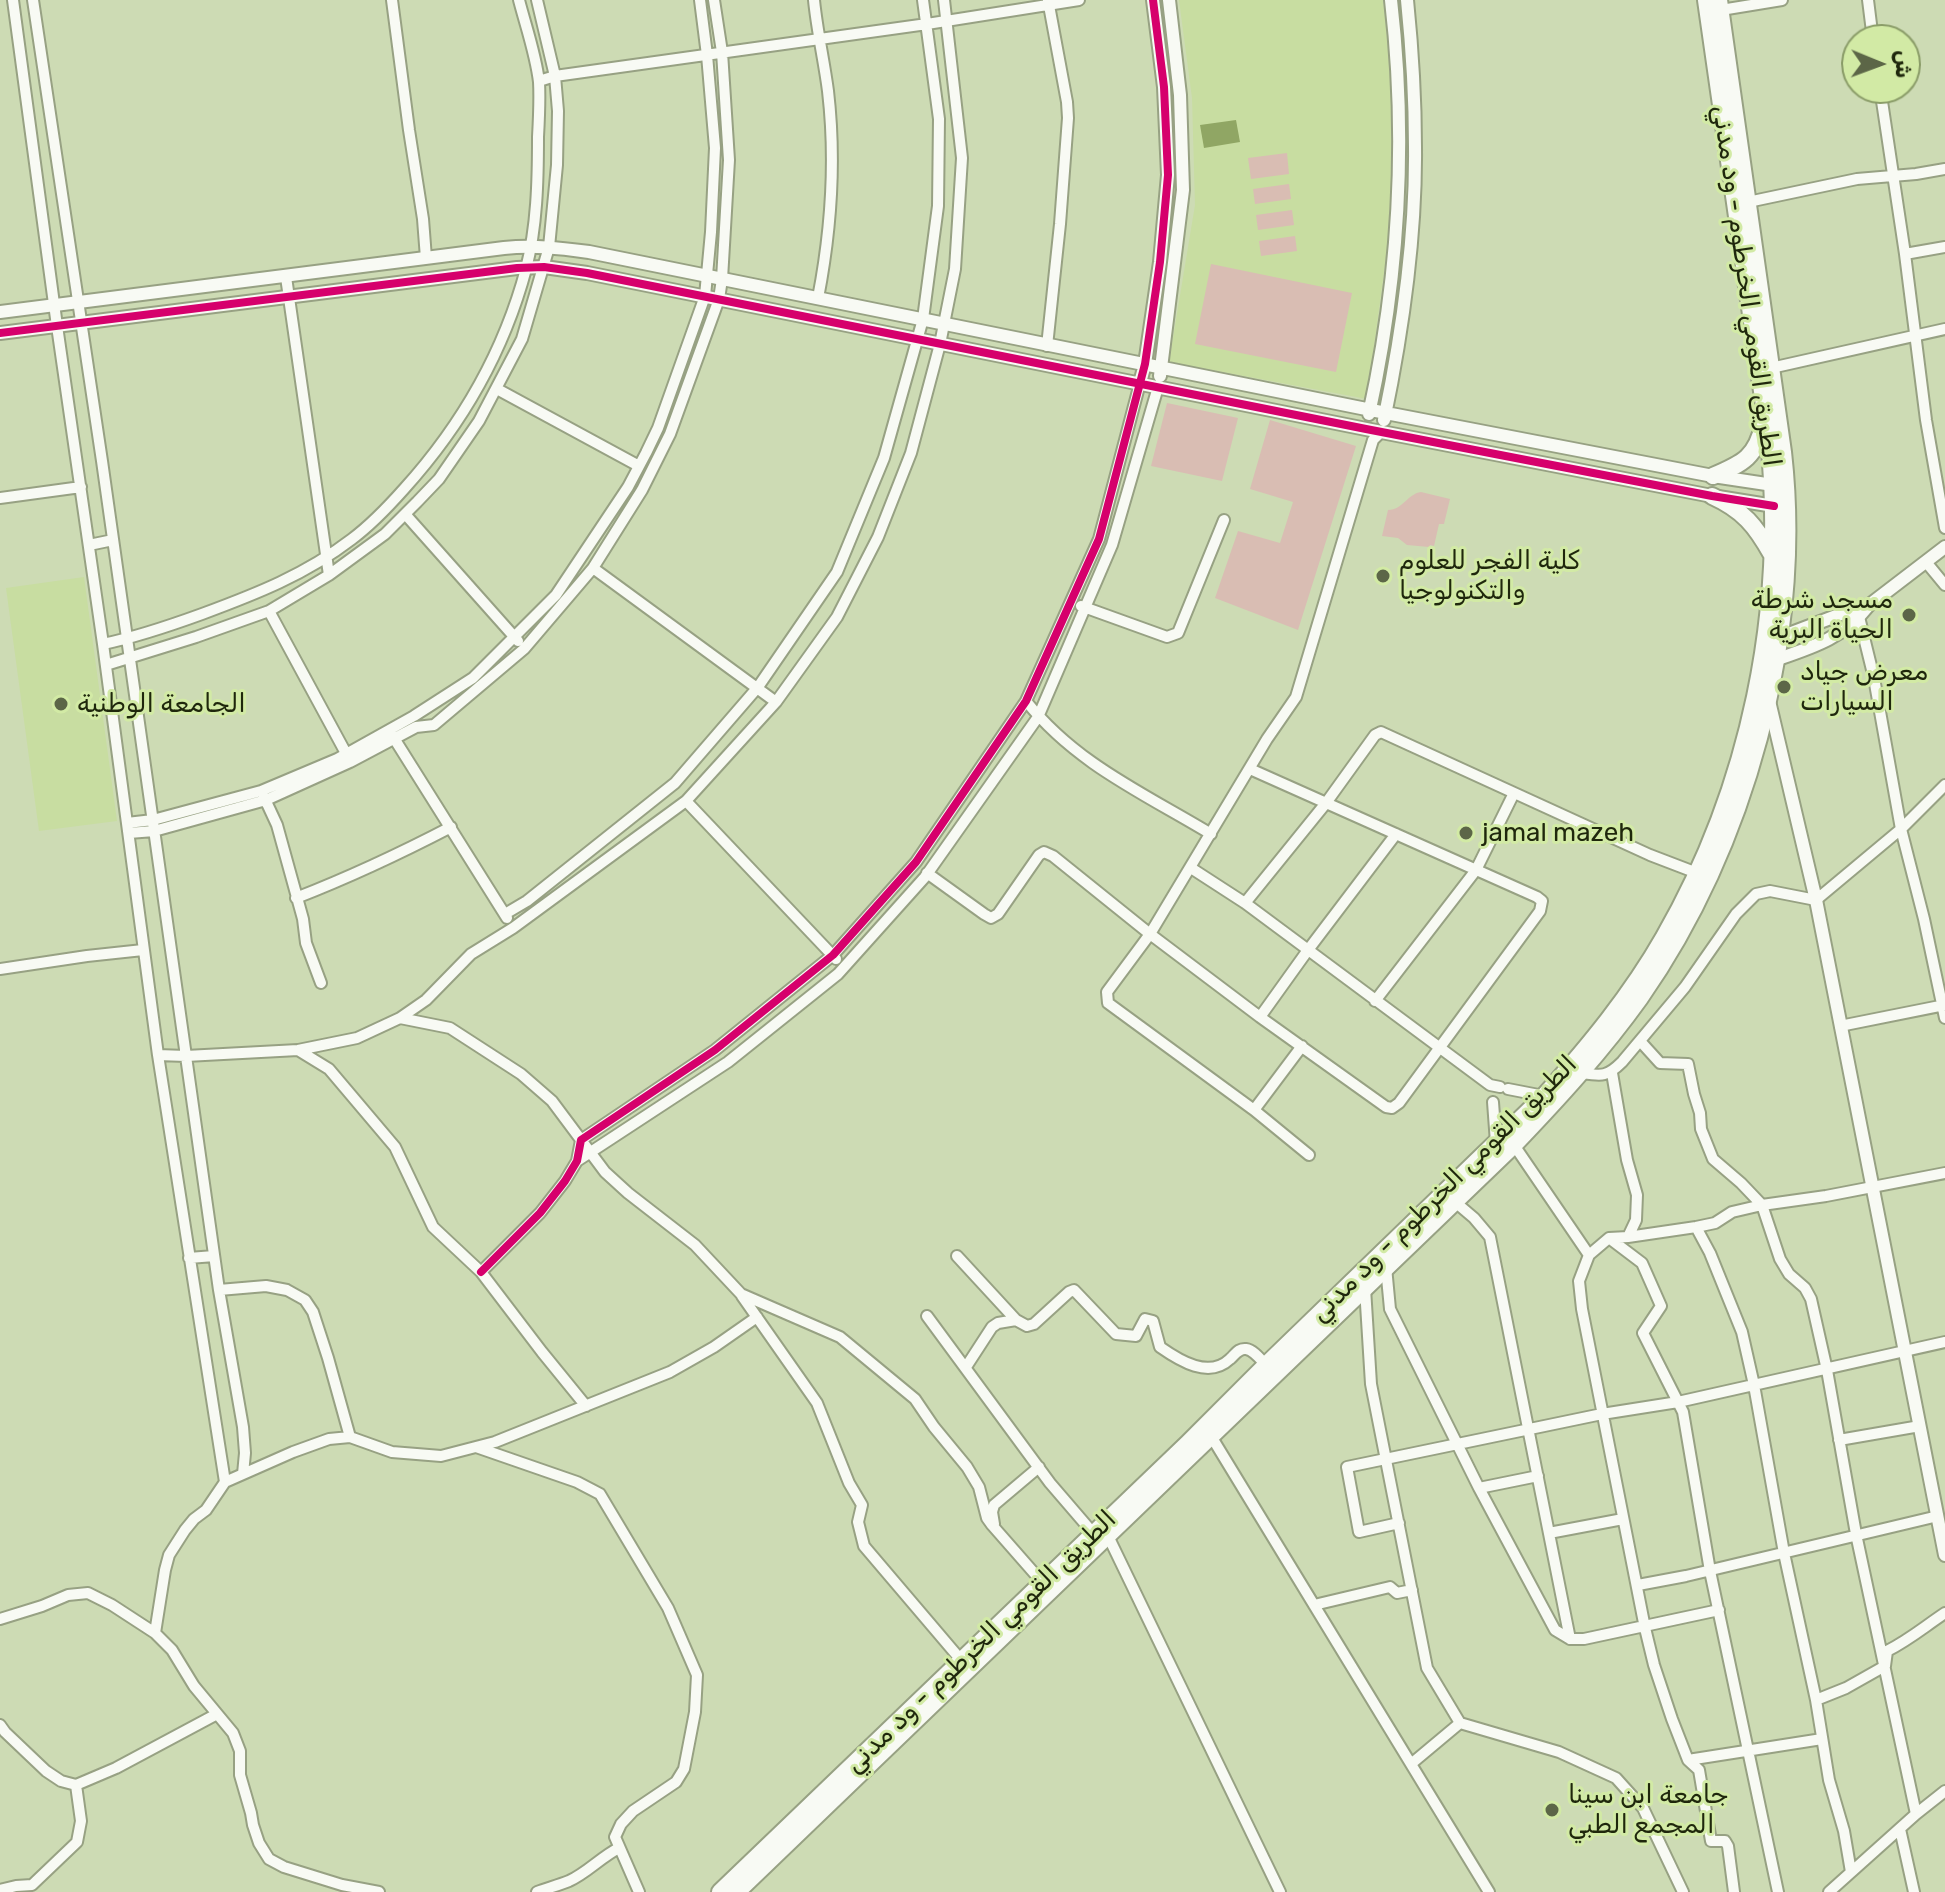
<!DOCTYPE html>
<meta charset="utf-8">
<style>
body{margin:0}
#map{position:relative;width:1945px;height:1892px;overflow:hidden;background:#cddbb4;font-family:Rubik,Cairo,sans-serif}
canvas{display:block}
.north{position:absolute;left:1841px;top:24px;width:80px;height:80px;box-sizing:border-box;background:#d2eaa5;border:2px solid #8a9c68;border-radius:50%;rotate:91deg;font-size:22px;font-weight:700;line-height:32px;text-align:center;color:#1f270c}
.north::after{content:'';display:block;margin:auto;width:28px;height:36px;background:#5c6647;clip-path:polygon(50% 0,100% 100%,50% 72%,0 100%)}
</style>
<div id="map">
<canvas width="1945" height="1892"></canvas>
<div class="north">ش</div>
</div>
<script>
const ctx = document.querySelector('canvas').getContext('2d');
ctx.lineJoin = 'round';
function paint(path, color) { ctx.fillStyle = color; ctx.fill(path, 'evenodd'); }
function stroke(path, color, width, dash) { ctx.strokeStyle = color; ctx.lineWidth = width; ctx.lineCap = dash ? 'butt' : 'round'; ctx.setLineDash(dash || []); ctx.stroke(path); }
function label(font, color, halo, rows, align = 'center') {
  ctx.font = font + ' Rubik,Cairo,sans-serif'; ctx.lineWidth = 6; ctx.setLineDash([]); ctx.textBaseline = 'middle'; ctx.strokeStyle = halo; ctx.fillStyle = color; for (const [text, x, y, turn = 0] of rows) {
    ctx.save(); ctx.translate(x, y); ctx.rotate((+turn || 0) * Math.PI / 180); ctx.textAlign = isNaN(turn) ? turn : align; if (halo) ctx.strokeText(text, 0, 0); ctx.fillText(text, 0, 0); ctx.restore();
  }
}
const built = new Path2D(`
 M1179,0H1383L1393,82L1395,191L1367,399L1169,362L1195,205L1192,98Z
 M84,577L117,821L39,831L6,588Z`);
const green = new Path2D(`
 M1287,153L1289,174L1251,179L1248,158Z
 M1289,184L1291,199L1255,204L1253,189Z
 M1292,210L1294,225L1258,230L1256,215Z
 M1295,236L1297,251L1261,256L1259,241Z
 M1211,264L1352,293L1336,372L1195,344Z
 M1167,403L1238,418L1222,481L1151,466Z
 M1270,420L1356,446L1298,630L1215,598L1238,531L1280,543L1293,502L1250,489Z
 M1421,492L1450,499L1444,524H1439L1434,546L1430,545L1429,547L1407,545L1398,538L1382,536L1388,510C1403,510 1407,494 1421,492Z`);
const water = new Path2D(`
 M1236,120L1240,142L1204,148L1200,125Z`);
const minor = new Path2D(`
 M13,0L57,326L103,644L158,1055L225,1482
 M33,0L102,461L219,1290L243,1427L245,1453L243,1474
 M392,0L409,130L423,219L426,258
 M814,0C817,31 824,60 828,91C836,160 831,231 818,298
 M1868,0L1873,40
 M1721,10L1782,0
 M539,81L555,76L927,24L1079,0
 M1880,88L1905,254L1926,420L1945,528
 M1748,202L1857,179L1916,174L1945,169
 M1905,254L1945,247
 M286,277L329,575
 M1047,346L1060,224L1068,118L1067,102L1048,0
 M1771,368L1945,329
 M497,389L639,466
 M0,498L81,487
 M405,514L518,641
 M89,545L113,540
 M1926,562L1945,585
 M593,568L776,702
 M1081,606L1167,637L1178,633L1224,520
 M269,611L348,757
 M1859,617L1874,678L1901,829L1924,919L1945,1018
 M103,644C137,637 169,626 202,614C256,594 305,575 352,539C372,524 388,507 404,489C461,426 504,351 526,269C537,226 538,181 538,137C539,119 540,100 539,82C536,55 526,27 519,0
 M106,665L196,637L269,611L329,575L385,534L417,502L439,479L479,421L522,339L549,247L557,165L558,111L555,76L537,0
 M1026,701C1076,764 1145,794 1211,834
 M392,735L507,918
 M264,797L277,825L303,919L306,943L321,983
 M686,801L836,959
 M127,823L153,820L261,791L337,759L414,716L473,678L556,595L628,487L646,453L658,428L705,296L711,232L715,148L707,55L700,0
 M129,833L154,831L266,800L350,762L416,727L434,725L524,649L593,568L642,490L670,434L719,299L722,279L729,160L722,52L714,0
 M1191,868L1245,903L1490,1085L1500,1087
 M927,873L984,914L991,918L998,914L1039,855L1044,852L1053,856L1150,934L1260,1017L1386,1107L1392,1108L1399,1103L1540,911L1542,901L1537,897L1250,769
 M296,898C350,877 401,853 451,827
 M1245,903L1326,803L1375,735L1381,732L1650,855L1697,873
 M505,914L527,901L675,783L758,687L837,572L884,458L923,319L938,206L939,119L923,0
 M0,969L87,956L143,950
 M1375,1001L1476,870L1514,793
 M1260,1017L1308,950L1396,834
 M400,1018L450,1028L521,1074L552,1101L605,1172L628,1193L695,1245L741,1294L840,1337L915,1399L934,1427L967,1467L979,1487L987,1518L992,1525L1042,1582
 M1840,1026L1945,1005
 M1640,1041L1660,1063L1688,1064L1694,1094L1700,1113L1701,1129L1713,1159L1741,1183L1762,1205L1780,1259L1789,1274L1805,1288L1811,1299L1827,1370L1856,1534L1916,1814
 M298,1050L329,1069L395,1147L433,1227L481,1272L542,1352L586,1406
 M158,1055L186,1056L298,1050L357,1038L400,1018L426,1000L471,954L513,928L686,801L776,702L837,617L878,537L911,453L940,344L955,269L962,158L944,0
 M1582,1073C1602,1076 1607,1077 1622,1062L1685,987L1736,914L1756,894L1770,891L1816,900L1901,829L1945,785
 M1612,1073L1627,1160L1637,1195L1636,1220L1628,1237
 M1508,1089L1544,1096
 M1493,1102L1496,1143
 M1254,1110L1302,1046
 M1514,1145L1589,1255L1579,1281L1582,1309L1645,1628L1654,1665L1672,1719L1688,1760L1699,1770L1711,1841H1725L1728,1846L1734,1892
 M1309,1155L1254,1110L1108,1003L1107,992L1150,934L1267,739L1296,697L1373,440L1382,431
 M577,1161L728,1062L838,974L925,877L1038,717L1112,545L1158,387
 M1454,1201L1474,1218L1490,1237L1570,1639
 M1696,1227L1710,1253L1742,1332L1754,1385L1784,1553L1816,1700L1829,1780L1844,1831L1851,1872
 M1609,1238L1642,1263L1661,1306L1643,1333L1683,1412L1710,1571L1778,1892
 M1589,1255L1609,1238L1628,1237L1696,1227L1715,1223L1732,1212L1762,1205L1826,1196L1945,1173
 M957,1256L1016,1320L1027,1326L1034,1324L1069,1292L1074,1290L1116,1334L1136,1336L1145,1319L1153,1321L1160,1347C1180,1361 1209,1379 1230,1359C1235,1355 1238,1348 1246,1349C1254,1350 1261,1360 1266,1365
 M189,1258L214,1256
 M1386,1267L1390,1309L1479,1488L1555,1630L1570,1639H1584L1719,1610
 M481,1272L540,1213L565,1181L577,1161L581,1140L715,1050L833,955L916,862L1026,701L1099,539L1140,383
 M1365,1288L1371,1384L1427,1668L1460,1723
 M219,1290L266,1286L287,1290L305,1300L313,1312L328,1358L350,1437
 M742,1296L817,1403L849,1483L862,1505L858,1522L864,1546L961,1660
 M927,1316L1050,1483L1093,1533
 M966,1367L992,1327L998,1323L1016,1320
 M1211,1436L1489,1892
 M1839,1440L1920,1426
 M476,1447L577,1482L600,1494L668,1608L697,1675L695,1712L684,1769L676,1782L633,1811L621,1824L615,1837L639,1892
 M1479,1488L1538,1476
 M1399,1523L1359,1532L1347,1467L1602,1414L1678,1402L1945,1342
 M994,1524L992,1512L994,1505L1039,1467
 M1549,1533L1623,1519
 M1108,1536L1280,1892
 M1638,1585L1686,1576L1938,1516
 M1314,1605L1390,1587L1397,1593L1412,1590
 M0,1619L42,1606L68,1595L88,1593L112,1605L155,1633L172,1650L194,1686L233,1733L240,1751V1775L251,1813L253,1825L259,1843L269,1859L284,1867L342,1885L379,1892
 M155,1633L165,1570L169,1555L185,1530L194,1519L206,1510L225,1482L293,1452L329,1439L350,1437L392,1452L441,1456L495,1442L670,1372L714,1347L757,1317
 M1816,1700L1846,1688L1885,1666L1887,1651C1909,1640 1924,1627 1945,1613
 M0,1725L5,1732L46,1771L61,1781L76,1785L116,1768L217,1714
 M1688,1760L1822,1739
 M1411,1764L1460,1723L1559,1752L1616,1778L1643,1808L1683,1892
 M1900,1829L1914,1892
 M0,1890L16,1886L32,1885L77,1842L81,1821L76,1785
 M537,1892C548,1888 559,1885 569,1881C587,1873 601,1857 619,1848
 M1829,1892L1916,1814L1945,1791`);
const tertiary = new Path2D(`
 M0,312L504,248C534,245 559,248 589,252L1386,413L1713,476L1773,485
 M0,333L517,268L544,267L587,273L1366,429L1712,496L1774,506
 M1160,376L1183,190L1180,95L1169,0
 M1140,383L1145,364L1160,262L1168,175L1164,87L1153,0
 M1369,414C1399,278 1407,138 1391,0
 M1384,420C1402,333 1416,236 1415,147C1415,98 1412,49 1407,0
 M1778,638L1857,608L1868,606
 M1775,660C1813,647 1843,638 1868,606L1945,547
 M1769,701L1816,900L1945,1555`);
const trunk = new Path2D(`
 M1713,476C1744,463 1756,457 1764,423
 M1712,496C1743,510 1756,526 1772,555
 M720,1892L1188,1443L1266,1365L1544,1096C1588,1047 1631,995 1664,937C1750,787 1786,611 1769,440L1706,0
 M737,1892L1514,1145C1559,1098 1602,1051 1640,998C1746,846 1804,637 1783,452L1719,0`);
const cycleway = new Path2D(`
 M0,333L517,268L544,267L587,273L1366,429L1712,496L1774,506
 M481,1272L540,1213L565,1181L577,1161L581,1140L715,1050L833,955L916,862L1026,701L1099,539L1145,364L1160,262L1168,175L1164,87L1153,0`);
const markers = [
 [1383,576,8,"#5c6647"],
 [1909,615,8,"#5c6647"],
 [1784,687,8,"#5c6647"],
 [61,704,8,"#5c6647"],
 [1466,833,8,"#5c6647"],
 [1552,1810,8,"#5c6647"]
];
const streetNames = [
 ["الطريق القومي الخرطوم - ود مدني",1746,286,82],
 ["الطريق القومي الخرطوم - ود مدني",1444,1189,-45],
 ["الطريق القومي الخرطوم - ود مدني",981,1642,-44]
];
const poiNames = [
 ["كلية الفجر للعلوم",1399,561],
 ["والتكنولوجيا",1399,591],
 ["مسجد شرطة",1893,600,"right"],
 ["الحياة البرية",1893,630,"right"],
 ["معرض جياد",1800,672],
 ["السيارات",1800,702],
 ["الجامعة الوطنية",77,704],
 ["jamal mazeh",1482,833],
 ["جامعة ابن سينا",1568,1795],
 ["المجمع الطبي",1568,1825]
];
paint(built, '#c8dda1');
paint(green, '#d9bdb3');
paint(water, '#90a664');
stroke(minor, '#97a183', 14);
stroke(tertiary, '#97a183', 16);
stroke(trunk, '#97a183', 20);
stroke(minor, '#f8faf4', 10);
stroke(tertiary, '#f8faf4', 12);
stroke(trunk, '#f8faf4', 16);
stroke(cycleway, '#d6006c', 8);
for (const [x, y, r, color] of markers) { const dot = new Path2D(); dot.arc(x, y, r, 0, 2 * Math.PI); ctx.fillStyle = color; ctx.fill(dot); stroke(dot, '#d2eaa5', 3); }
label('26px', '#1f270c', '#d2eaa5', streetNames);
label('26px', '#1f270c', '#d2eaa5', poiNames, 'left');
</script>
